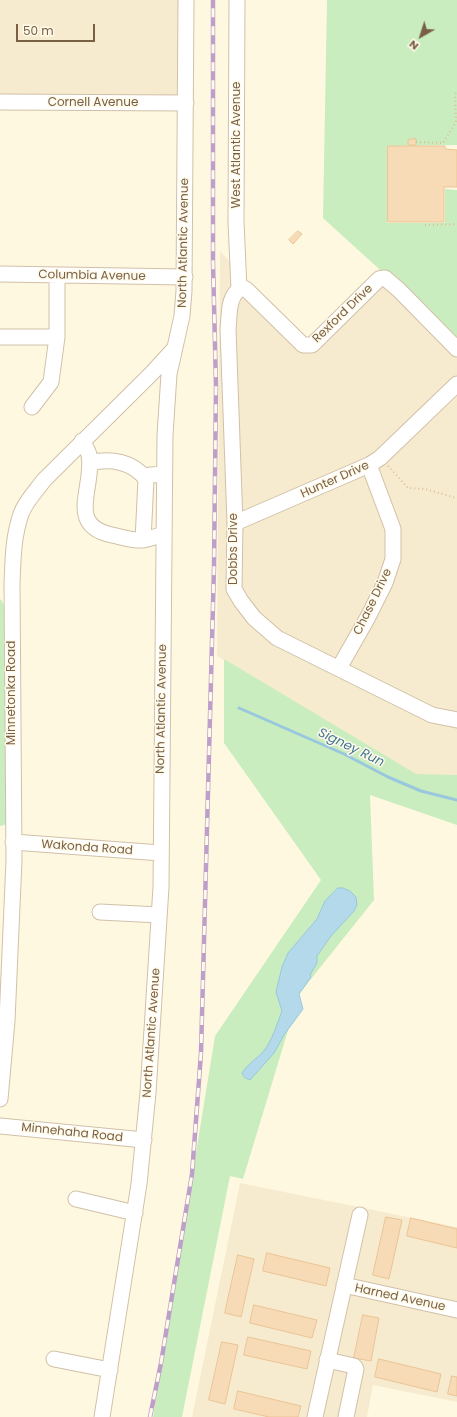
<!DOCTYPE html>
<style>
body{margin:0}
#map{position:relative;width:457px;height:1417px;overflow:hidden;background:#fff8e1;font-family:Poppins,sans-serif}
canvas{display:block}
.north{position:absolute;left:401px;top:16px;width:40px;height:40px;-webkit-text-stroke:3px #fffaea;paint-order:stroke;rotate:219deg;font-size:11px;font-weight:700;line-height:16px;text-align:center;color:#796045}
.north::after{content:'';display:block;margin:auto;width:14px;height:18px;background:#796045;clip-path:polygon(50% 0,100% 100%,50% 72%,0 100%)}
.scale{position:absolute;left:16px;top:24px;width:79px;height:18px;box-sizing:border-box;border:2px solid #796045;border-top:0;padding-left:5px;font-size:12px;line-height:14px;white-space:nowrap;color:#796045;-webkit-text-stroke:3px #fffaea;paint-order:stroke}
</style>
<div id="map">
<canvas width="457" height="1417"></canvas>
<div class="north">N</div>
<div class="scale">50 m</div>
</div>
<script>
const ctx = document.querySelector('canvas').getContext('2d');
ctx.lineJoin = 'round';
function paint(path, color) { ctx.fillStyle = color; ctx.fill(path, 'evenodd'); }
function stroke(path, color, width, dash) { ctx.strokeStyle = color; ctx.lineWidth = width; ctx.lineCap = dash ? 'butt' : 'round'; ctx.setLineDash(dash || []); ctx.stroke(path); }
function label(font, color, halo, rows, align = 'center') {
  ctx.font = font + ' Poppins,sans-serif'; ctx.lineWidth = 3; ctx.setLineDash([]); ctx.textBaseline = 'middle'; ctx.strokeStyle = halo; ctx.fillStyle = color; for (const [text, x, y, turn = 0] of rows) {
    ctx.save(); ctx.translate(x, y); ctx.rotate((+turn || 0) * Math.PI / 180); ctx.textAlign = isNaN(turn) ? turn : align; if (halo) ctx.strokeText(text, 0, 0); ctx.fillText(text, 0, 0); ctx.restore();
  }
}
const residential = new Path2D(`
 M0,0H186V103L0,102Z
 M220,251L305,340L379,269L457,340V783L421,782L217,656Z
 M240,1183L457,1227V1402L373,1385L367,1417H192Z`);
const green = new Path2D(`
 M327,0H457V145L387,146V223H445V189L457,190V340L323,218Z
 M0,599L2,601L6,611L5,778L8,824L0,826Z
 M224,659L416,774L457,775V825L370,795L374,900L299,994L243,1179L230,1176L182,1417H153L215,1036L321,880L224,743Z`);
const water = new Path2D(`
 M338,888H343L350,891L356,897L357,905L354,911L331,936L317,956V963L310,975L311,977L299,994L303,1009L284,1035L274,1053L250,1080C245,1078 243,1077 242,1073C248,1064 256,1059 263,1052C272,1041 277,1024 282,1011L276,992L282,967L288,953L317,919L325,901Z`);
const stream = new Path2D(`
 M239,708L344,754L388,777L421,791L457,800`);
const building = new Path2D(`
 M416,139V145H408V140Z
 M388,146H445V149L457,150V187H444V222H388Z
 M298,231L302,234L293,244L289,240Z
 M386,1217L402,1220L389,1279L373,1275Z
 M411,1218L457,1229V1248L407,1236Z
 M267,1253L330,1268L326,1286L263,1271Z
 M238,1255L254,1259L241,1317L225,1313Z
 M254,1305L317,1320L312,1338L250,1323Z
 M363,1315L379,1318L371,1361L354,1358Z
 M248,1337L311,1351L307,1369L244,1355Z
 M222,1342L238,1345L225,1404L209,1400Z
 M379,1359L441,1374L437,1392L375,1377Z
 M452,1376L457,1377V1396L448,1394Z
 M238,1391L301,1406L298,1417H269L234,1409Z`);
const path = new Path2D(`
 M416,142L443,143L456,122L455,94L457,92
 M425,225L457,224
 M388,466L408,488L425,489L456,498`);
const minor = new Path2D(`
 M237,0L236,222L239,289
 M0,102L186,103
 M0,274L185,277
 M0,337H57V276
 M457,349L399,290L385,278L379,279L312,345H303L247,290L242,287C227,297 230,313 228,329L235,523L234,589L241,601L254,618L277,638L432,715L457,720
 M32,407L51,382L57,337
 M82,441C85,446 88,450 89,455C95,487 65,525 112,535C122,537 133,541 143,540C150,539 157,536 164,534
 M90,463C110,458 132,461 146,479
 M235,523L369,465L380,458L457,384
 M143,540L146,479L150,475L164,474
 M339,668L368,617L385,583L393,559V529L369,465
 M13,842L161,853
 M100,912L159,915
 M0,1099L7,1021L14,860L12,583C13,560 13,537 21,514C25,502 36,491 44,480L152,373L173,350
 M0,1126L144,1140
 M76,1199L135,1213
 M344,1285L457,1310
 M54,1359L110,1370
 M327,1360L354,1366L356,1369L346,1417
 M102,1417L139,1184L148,1093L161,887L165,435L169,374L182,316L184,291L186,0
 M315,1417L360,1215`);
const rail = new Path2D(`
 M150,1417L161,1363L192,1174L201,1053L214,567L216,386L213,262V0`);
const streetNames = [
 ["Cornell Avenue",93,103],
 ["West Atlantic Avenue",237,145,-90],
 ["North Atlantic Avenue",184,243,-89],
 ["Columbia Avenue",92,276,1],
 ["Rexford Drive",343,314,-44],
 ["Hunter Drive",335,480,-24],
 ["Dobbs Drive",234,549,-90],
 ["Chase Drive",373,602,-64],
 ["Minnetonka Road",12,693,-90],
 ["North Atlantic Avenue",162,709,-89],
 ["Wakonda Road",87,848,4],
 ["North Atlantic Avenue",152,1033,-86],
 ["Minnehaha Road",72,1133,6],
 ["Harned Avenue",400,1298,12]
];
const waterNames = [
 ["Signey Run",351,748,26]
];
paint(residential, '#f7ebcf');
paint(green, '#c9edbe');
paint(water, '#b4d9ea');
stroke(water, '#99c7dd', 1);
stroke(stream, '#99c7dd', 3);
paint(building, '#f7dbb6');
stroke(building, '#ebc495', 1);
stroke(minor, '#d1c0a7', 17);
stroke(path, '#dcbe99', 2, [1, 3]);
stroke(minor, '#fff', 15);
stroke(rail, '#bd9fc9', 4.5);
stroke(rail, '#fffaea', 3, [9]);
label('12px', '#796045', '#fffaea', streetNames);
label('italic 13px', '#3f7896', '#fffaea', waterNames);
</script>
